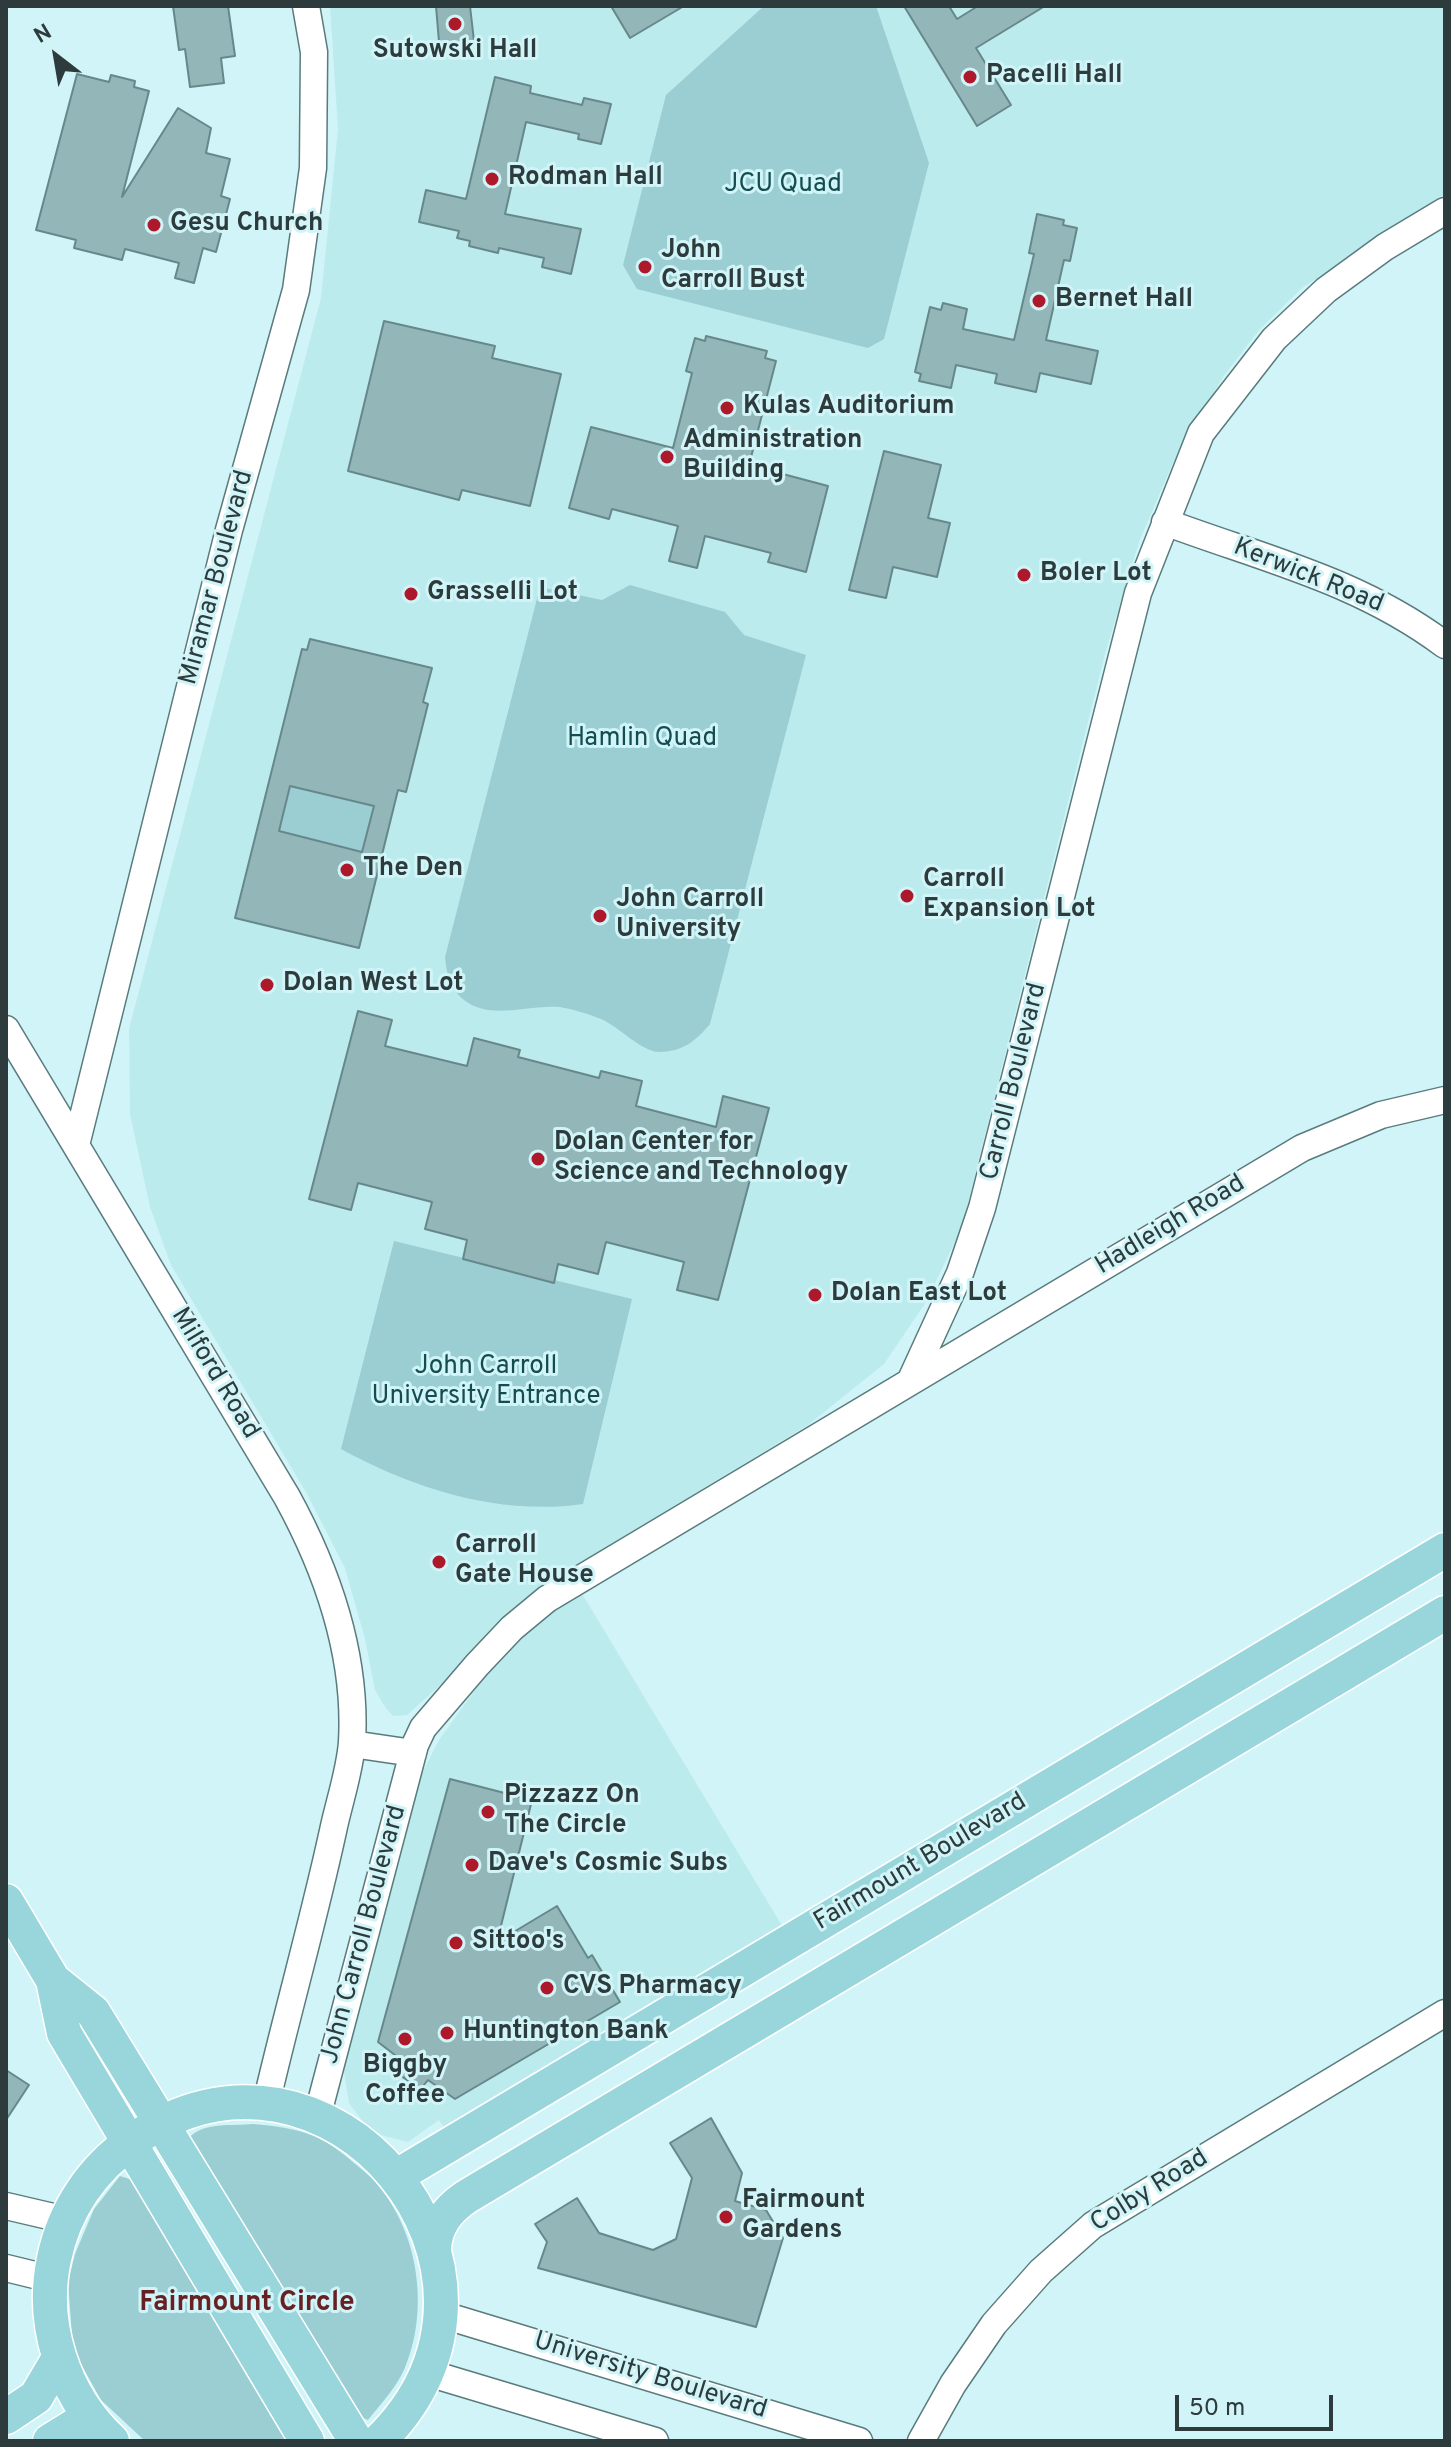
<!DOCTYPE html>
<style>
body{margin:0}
#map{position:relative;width:1451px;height:2447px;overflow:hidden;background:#d0f4f7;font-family:Overpass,sans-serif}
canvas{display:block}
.frame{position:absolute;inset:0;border:8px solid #2d3b3c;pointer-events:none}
.north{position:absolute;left:16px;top:16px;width:80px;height:80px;-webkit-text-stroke:6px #d0f4f7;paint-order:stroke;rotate:329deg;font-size:22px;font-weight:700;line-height:32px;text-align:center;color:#2d3b3c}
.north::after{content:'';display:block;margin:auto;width:28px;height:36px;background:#2d3b3c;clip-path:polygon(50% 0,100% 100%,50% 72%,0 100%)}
.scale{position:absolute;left:1175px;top:2395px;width:158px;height:36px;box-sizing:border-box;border:4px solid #2d3b3c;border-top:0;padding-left:10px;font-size:24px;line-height:28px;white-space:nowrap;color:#2d3b3c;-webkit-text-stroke:6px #d0f4f7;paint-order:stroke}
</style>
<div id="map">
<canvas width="1451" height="2447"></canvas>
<div class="frame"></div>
<div class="north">N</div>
<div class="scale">50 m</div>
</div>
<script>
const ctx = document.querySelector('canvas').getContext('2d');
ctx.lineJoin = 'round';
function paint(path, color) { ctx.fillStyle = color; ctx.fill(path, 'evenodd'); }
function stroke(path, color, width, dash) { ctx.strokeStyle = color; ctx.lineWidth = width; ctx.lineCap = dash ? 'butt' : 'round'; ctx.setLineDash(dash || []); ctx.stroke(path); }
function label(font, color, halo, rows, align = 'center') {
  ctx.font = font + ' Overpass,sans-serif'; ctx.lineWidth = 6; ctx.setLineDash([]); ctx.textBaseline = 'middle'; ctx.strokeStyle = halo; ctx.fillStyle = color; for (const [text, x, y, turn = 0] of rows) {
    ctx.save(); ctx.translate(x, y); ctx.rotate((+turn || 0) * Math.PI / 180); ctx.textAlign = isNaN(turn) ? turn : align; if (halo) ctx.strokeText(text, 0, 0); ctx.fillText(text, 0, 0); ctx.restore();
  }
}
const built = new Path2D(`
 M330,6H1445V194L1302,288L1260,329L1223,377L1172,465L1139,542L1105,654L962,1227L926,1302L884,1364L808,1425L546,1583L521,1604L449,1677L407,1715L393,1716L385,1707L375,1690L365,1639L345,1568L307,1494L171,1265L150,1207L130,1114L129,1029L321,298L338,129Z
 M581,1592L787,1934L449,2135L439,2120L408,2142L381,2135L364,2123L349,2103L343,2066L416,1785L439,1740L477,1687L511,1646L545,1615Z`);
const green = new Path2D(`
 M764,6H876L929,163L884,339L868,348L637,289L623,265L666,95Z
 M630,585L725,612L744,635L806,655L710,1024C696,1041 682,1052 659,1052C642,1052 618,1026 601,1019C589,1014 572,1009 560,1007C528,1004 491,1021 464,1000C449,988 447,975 445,957L540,587L602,600Z
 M290,786L374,806L362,851L279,831Z
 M394,1241L632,1299L583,1504C500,1516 414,1489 341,1449Z
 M253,2124C274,2126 294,2128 314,2136C328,2142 343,2153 354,2163C362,2170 371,2176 377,2184C419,2233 430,2311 404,2370C395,2389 380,2405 368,2420L358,2416L189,2138C202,2122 234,2126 253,2124Z
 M120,2176L136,2181L288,2441H145L101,2400L76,2355L72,2335L68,2282L75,2254L94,2209Z`);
const building = new Path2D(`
 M173,6H228L235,56L221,58L224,83L190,87L185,49L179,50Z
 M436,6H470L474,41L460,43V51L440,54Z
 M611,6H684L630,38Z
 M904,6H949L957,19L978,6H1045L976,48L1011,105L977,126Z
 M77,74L109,82L111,75L135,81L134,87L149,91L122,197L178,108L211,128L206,153L230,159L221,196L230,199L216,252L203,248L194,283L175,278L179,263L125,249L122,260L74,248L76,240L36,230Z
 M495,77L531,86L530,93L582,105L584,98L611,104L601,144L578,139L579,134L526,122L505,214L581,229L571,274L542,267L544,258L499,248L498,253L469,246L470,241L457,238L459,231L419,222L426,190L466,199Z
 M1037,214L1064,220L1063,225L1077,228L1070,261L1064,260L1046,340L1098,351L1091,384L1040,373L1036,392L995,383L997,374L956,365L951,388L919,381L921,374L915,372L930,307L941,310L943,303L967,309L963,329L1014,340L1034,254L1029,253Z
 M384,321L495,346L492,358L561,374L530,506L462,490L459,500L348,471Z
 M706,336L767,351L765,358L776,361L749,465L828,486L806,572L768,562L771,553L705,536L697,568L669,561L678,526L612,509L609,519L569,508L591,427L673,448L692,373L686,371L695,338L705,341Z
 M884,451L941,465L928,518L950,523L937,577L893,567L886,598L849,590Z
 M310,639L432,668L423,702L428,704L406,792L398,790L359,948L235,918L302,649L307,650ZM290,786L374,806L362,852L279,831Z
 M358,1011L392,1020L385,1046L467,1066L474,1038L520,1050L518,1057L599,1078L601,1071L642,1081L636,1106L716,1127L723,1096L769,1108L718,1300L677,1290L684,1262L606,1242L598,1274L558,1264L554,1283L463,1259L467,1240L425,1229L432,1202L358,1183L351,1210L309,1199Z
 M450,1779L532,1800L497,1942L557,1906L588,1958L592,1955L620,2002L455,2099L428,2080L420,2090L396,2072L404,2062L378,2042Z
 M6,2070L29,2085L6,2120Z
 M711,2118L742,2173L735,2201L766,2210L783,2238L756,2327L538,2268L547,2242L535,2224L577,2198L599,2233L653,2250L676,2239L692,2178L670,2143Z`);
const minor = new Path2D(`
 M1165,522C1264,559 1358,580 1445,645
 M6,1029L287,1497C328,1572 357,1655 352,1742C350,1771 339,1802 333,1831C313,1923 287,2013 266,2104
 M76,1145L229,530L296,290L313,168L314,52L306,6
 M910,1382L1302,1148L1381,1115L1445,1100
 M352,1744L413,1753
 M317,2117L415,1745L423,1728L477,1665L512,1628L547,1599L910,1382L960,1273L982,1208L1138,593L1201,433L1274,339L1326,290L1385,247L1445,211
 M6,2206L66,2220
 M6,2268L51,2279
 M440,2314L859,2441
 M425,2372L655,2441
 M921,2441L953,2384L994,2324L1041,2271L1093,2225L1445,2013`);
const major = new Path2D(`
 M6,1901L53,1980L64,2033L307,2441
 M53,1980L93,2012L356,2441
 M397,2176L1445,1550
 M434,2249C435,2226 447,2210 466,2197L1445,1613
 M6,2417L36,2397L59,2358
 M50,2441L89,2417
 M112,2441C63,2395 40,2324 54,2259C64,2210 92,2169 132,2141C328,2001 552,2272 379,2441`);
const markers = [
 [455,24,8,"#ad192a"],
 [970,77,8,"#ad192a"],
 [492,179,8,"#ad192a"],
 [154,225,8,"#ad192a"],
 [645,267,8,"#ad192a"],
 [1039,301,8,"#ad192a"],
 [727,408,8,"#ad192a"],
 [667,457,8,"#ad192a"],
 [1024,575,8,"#ad192a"],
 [411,594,8,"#ad192a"],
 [347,870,8,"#ad192a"],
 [907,896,8,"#ad192a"],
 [600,916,8,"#ad192a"],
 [267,985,8,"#ad192a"],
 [538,1159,8,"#ad192a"],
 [815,1295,8,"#ad192a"],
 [439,1562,8,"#ad192a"],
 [488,1812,8,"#ad192a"],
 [472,1865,8,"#ad192a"],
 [456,1943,8,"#ad192a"],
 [547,1988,8,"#ad192a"],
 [447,2033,8,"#ad192a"],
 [405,2039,8,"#ad192a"],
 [726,2217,8,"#ad192a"]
];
const poiNames = [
 ["Sutowski Hall",455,52,"center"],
 ["Pacelli Hall",986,77],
 ["Rodman Hall",508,179],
 ["Gesu Church",170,225],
 ["John",661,252],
 ["Carroll Bust",661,282],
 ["Bernet Hall",1055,301],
 ["Kulas Auditorium",743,408],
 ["Administration",683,442],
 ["Building",683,472],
 ["Boler Lot",1040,575],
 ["Grasselli Lot",427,594],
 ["The Den",363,870],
 ["Carroll",923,881],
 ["Expansion Lot",923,911],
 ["John Carroll",616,901],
 ["University",616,931],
 ["Dolan West Lot",283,985],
 ["Dolan Center for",554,1144],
 ["Science and Technology",554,1174],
 ["Dolan East Lot",831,1295],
 ["Carroll",455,1547],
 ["Gate House",455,1577],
 ["Pizzazz On",504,1797],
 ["The Circle",504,1827],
 ["Dave's Cosmic Subs",488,1865],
 ["Sittoo's",472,1943],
 ["CVS Pharmacy",563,1988],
 ["Huntington Bank",463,2033],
 ["Biggby",405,2067,"center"],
 ["Coffee",405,2097,"center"],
 ["Fairmount",742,2202],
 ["Gardens",742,2232]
];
const parkNames = [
 ["JCU Quad",783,186],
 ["Hamlin Quad",642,740],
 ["John Carroll",486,1368],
 ["University Entrance",486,1398]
];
const streetNames = [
 ["Kerwick Road",1308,577,22],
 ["Miramar Boulevard",218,578,-75],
 ["Carroll Boulevard",1015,1082,-76],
 ["Hadleigh Road",1171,1226,-31],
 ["Milford Road",214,1374,59],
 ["Fairmount Boulevard",921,1863,-31],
 ["John Carroll Boulevard",365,1935,-75],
 ["Colby Road",1150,2192,-32],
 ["University Boulevard",650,2377,17]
];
const neighbourhoodNames = [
 ["Fairmount Circle",247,2304]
];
paint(built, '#bcebee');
paint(green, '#9aced2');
paint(building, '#93b6b9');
stroke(building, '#67888b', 2);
stroke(minor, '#5a7b7d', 29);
stroke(major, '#fff', 37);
stroke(minor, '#fff', 26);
stroke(major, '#98d6db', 34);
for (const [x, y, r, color] of markers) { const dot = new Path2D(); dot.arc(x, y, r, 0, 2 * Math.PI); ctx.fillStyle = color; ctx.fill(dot); stroke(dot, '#d0f4f7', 3); }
label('bold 26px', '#2d3b3c', '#d0f4f7', poiNames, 'left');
label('26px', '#144c50', '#d0f4f7', parkNames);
label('26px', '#2d3b3c', '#d0f4f7', streetNames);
label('bold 28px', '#672123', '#d0f4f7', neighbourhoodNames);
</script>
